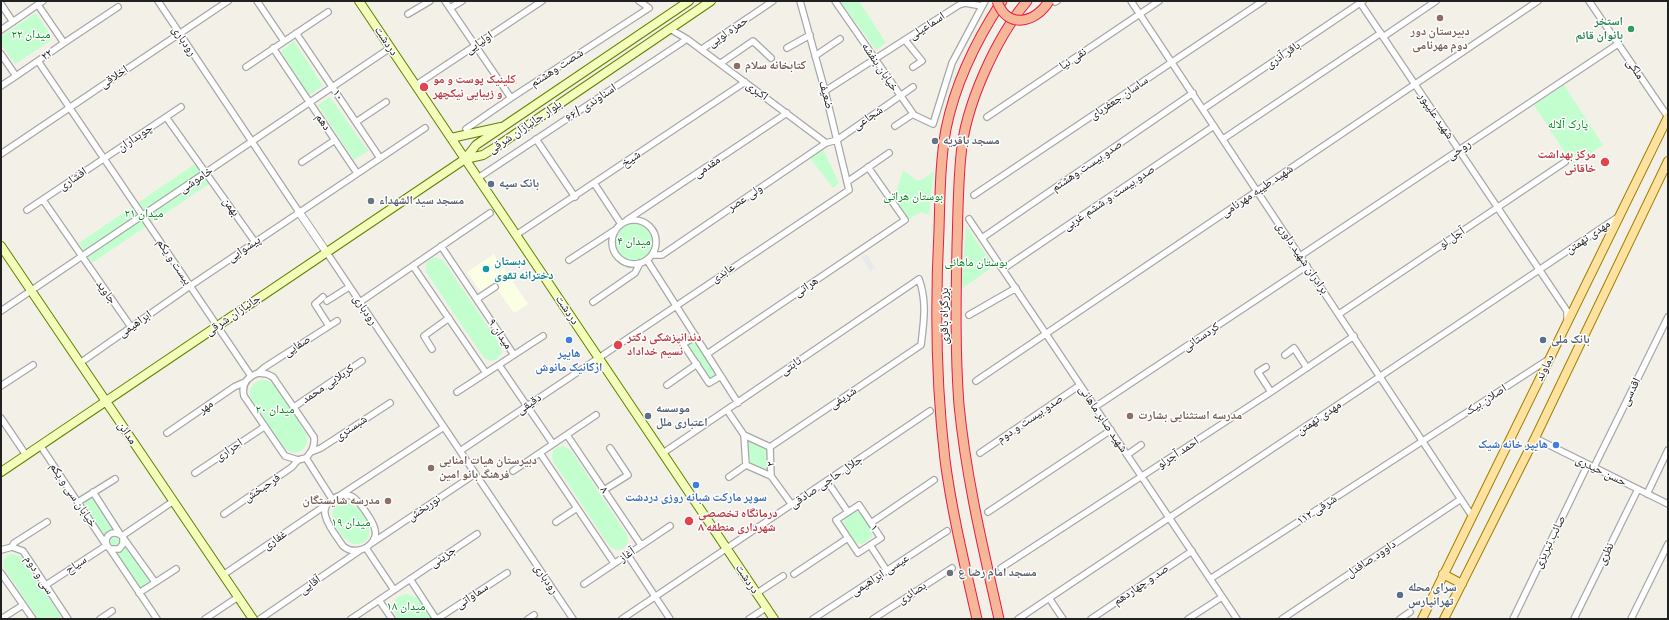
<!DOCTYPE html>
<meta charset="utf-8">
<style>
body{margin:0}
#map{position:relative;width:1669px;height:620px;overflow:hidden;background:#f2f0e7;font-family:"Fira Sans Condensed",sans-serif}
canvas{display:block}
.frame{position:absolute;inset:0;border:2px solid #212121;pointer-events:none}
</style>
<div id="map">
<canvas width="1669" height="620"></canvas>
<div class="frame"></div>
</div>
<script>
const ctx = document.querySelector('canvas').getContext('2d');
ctx.lineJoin = 'round';
function paint(path, color) { ctx.fillStyle = color; ctx.fill(path, 'evenodd'); }
function stroke(path, color, width, dash) { ctx.strokeStyle = color; ctx.lineWidth = width; ctx.lineCap = dash ? 'butt' : 'round'; ctx.setLineDash(dash || []); ctx.stroke(path); }
function label(font, color, halo, rows, align = 'center') {
  ctx.font = font + ' "Fira Sans Condensed","Noto Naskh Arabic",sans-serif'; ctx.lineWidth = 3; ctx.setLineDash([]); ctx.textBaseline = 'middle'; ctx.strokeStyle = halo; ctx.fillStyle = color; for (const [text, x, y, turn = 0] of rows) {
    ctx.save(); ctx.translate(x, y); ctx.rotate((+turn || 0) * Math.PI / 180); ctx.textAlign = isNaN(turn) ? turn : align; if (halo) ctx.strokeText(text, 0, 0); ctx.fillText(text, 0, 0); ctx.restore();
  }
}
const education = new Path2D(`
 M494,254L528,304L514,313L493,283L480,291L467,272Z`);
const park = new Path2D(`
 M840,1H859L886,43L876,50Z
 M36,13L53,39L15,64L1,44V36Z
 M294,41L323,86L309,95L281,51Z
 M1564,85L1603,145L1573,165L1534,105Z
 M330,97L368,151L354,160L318,105Z
 M823,149L839,183L833,188L810,158Z
 M195,164L209,184L92,263L79,243Z
 M903,170L917,181L923,179L934,171L929,215L921,212L909,219L890,195L897,190Z
 M616 242a18 18 0 1 1 36 0a18 18 0 1 1-36 0Z
 M966,226L994,266L961,289Z
 M435,257L443,260L501,346L502,353L497,359L490,361L484,358L426,272C424,265 427,259 435,257Z
 M695,339L718,375L710,380L687,344Z
 M265,380L274,384L306,433L307,443C303,452 295,455 286,450L251,399C248,388 254,380 265,380Z
 M748,440L768,449V470L750,462Z
 M564,446L572,452L627,535L628,542L624,548L617,550L610,547L553,461C550,452 555,446 564,446Z
 M93,494L152,582L140,590L80,502Z
 M347,501C361,504 383,541 358,544C342,547 316,502 347,501Z
 M855,511L860,513L873,531L872,537L862,544L855,543L843,524L844,518Z
 M12,554L20,556L63,619H38L4,568C2,561 5,556 12,554Z
 M408,594L417,598L431,619H398C391,607 392,595 408,594Z`);
const parking = new Path2D(`
 M867,254L875,268L870,271L861,257Z`);
const minor = new Path2D(`
 M158,1L299,212
 M257,1L284,41
 M445,1L511,98
 M835,1L914,115L933,124L952,63L985,1
 M1131,1L1472,516
 M1359,1L1567,311V319
 M1589,1L1668,117
 M1055,2L1057,1
 M1,4L13,22
 M450,8L462,1
 M408,14L430,1
 M1,30L43,1
 M296,33L380,158
 M1383,37L1436,1
 M687,39L826,143
 M905,40L922,61L913,67
 M64,43L118,7
 M273,48L357,173
 M787,48L810,35
 M702,49L773,1
 M1,54L16,76L64,43L38,5
 M815,56L840,39
 M38,61L251,376
 M721,63L753,41L771,58
 M246,67L328,12
 M416,85L542,1
 M1,86L16,76
 M825,91L959,5L965,3L982,6
 M1203,109L1363,1
 M166,117L255,242
 M987,117L1159,1
 M356,122L386,102
 M895,126L913,114
 M466,129L511,98L649,8L639,1
 M536,139L575,197
 M1223,139L1381,33
 M1,154L228,1
 M302,162L335,140
 M478,178L687,39L670,29
 M847,182L889,153
 M594,183L621,224
 M974,195L1263,1
 M43,200L131,327
 M27,210L181,107
 M969,219L1237,619
 M612 242a22 22 0 1 1 44 0a22 22 0 1 1-44 0Z
 M627,220L787,113
 M516,235L745,82
 M982,238L1193,93
 M441,246L514,355
 M327,253L573,619
 M652,255H662L826,143L837,140L913,87
 M1300,256L1618,44
 M569,260L615,230
 M647,260L738,403
 M413,266L486,373
 M1003,269L1214,126
 M323,297L315,304L329,326
 M477,299L495,287
 M327,301L349,287
 M360,302L490,213
 M593,302L635,273L640,263
 M1,311L390,48
 M1339,314L1565,162
 M969,315L1016,288
 M696,336L683,344L709,383L721,376
 M432,349L424,336L449,318
 M707,354L905,220L868,167
 M1285,355L1294,348L1307,368
 M80,363L190,286L425,128
 M499,365L553,444
 M1266,367L1258,372L1271,392
 M258,373L267,374L273,377L314,437C315,446 312,451 306,458L298,460L285,456L244,396C241,384 247,377 258,373Z
 M258,373L265,367L337,321
 M976,381L1538,1
 M667,385L697,364
 M1,386L33,365
 M457,392L543,336
 M294,407L362,361
 M1095,407L1307,266
 M727,410L744,435L770,447
 M1,418L26,455
 M167,433L234,387L245,382
 M567,435L641,545
 M744,435L746,465
 M1535,438L1668,504
 M40,445L106,545
 M770,447L771,476
 M460,451L849,190L825,91L800,1
 M311,452L321,448L390,403
 M540,453L614,563
 M663,453L919,279C927,301 924,321 921,345L770,447
 M980,453L1080,385
 M1127,455L1141,445
 M306,458L332,499
 M746,465L771,476
 M1594,467L1668,317
 M513,471L596,415
 M195,473L264,427
 M771,476L792,505
 M729,477L746,465
 M827,481L848,512
 M604,490L628,475L610,448
 M93,492L120,534
 M342,494L444,427
 M1647,494L1668,450
 M341,495C345,495 349,494 353,497C359,501 374,522 375,530C376,533 375,538 373,541C366,551 352,554 343,546C340,542 337,537 334,533C323,516 318,504 341,495Z
 M78,502L115,479
 M859,505L881,538L858,553L836,520Z
 M988,512L1111,430
 M224,514L292,467L298,460
 M556,522L577,508
 M871,523L934,480
 M122,536L172,502
 M123,538V544L119,549H110C100,540 111,527 122,536L155,582
 M372,543L475,474
 M870,545L887,571
 M12,547L14,543L47,522
 M366,548L394,590
 M110,549L157,619
 M1,550L12,547L23,551L68,619
 M627,554L670,619
 M1001,568L1271,392L1354,336
 M1,573L33,619
 M794,574L848,538
 M223,575L326,505
 M410,579L436,619
 M1210,579L1549,359
 M584,584L670,526
 M46,585L107,545
 M139,593L176,569
 M757,593L783,576
 M1049,598L1063,619
 M379,600L392,619
 M1,619L23,605
 M100,619L112,611
 M205,619L238,597
 M260,619L359,551
 M351,619L477,534
 M437,619L507,573
 M528,619L534,615
 M622,619L930,411
 M749,619L767,607
 M813,619L947,531
 M873,619L952,568
 M1018,619L1618,217
 M1091,619L1192,551
 M1188,619L1222,597
 M1282,619L1461,499
 M1400,619L1410,612
 M1513,619L1588,464
 M1574,619L1638,489
 M1631,619L1668,544`);
const tertiary = new Path2D(`
 M299,212L327,253`);
const secondary = new Path2D(`
 M359,1L774,619
 M451,138L501,127
 M465,159L483,155L496,147L711,1
 M1,246L253,619
 M1,472L465,159L476,145L689,1`);
const primary = new Path2D(`
 M1443,574L1462,584
 M1422,619L1668,117
 M1444,619L1535,438L1668,161`);
const trunk = new Path2D(`
 M977,619C965,566 952,513 945,460C936,384 935,307 939,230C940,197 940,162 946,129C955,84 977,39 1002,1
 M999,619C983,548 966,477 959,405C955,352 956,298 957,245C958,215 958,185 961,155C965,106 996,38 1027,1`);
const trunkBridge = new Path2D(`
 M997,1C1007,30 1036,23 1049,1`);
const markers = [
 [1440,18,4,"#8d6e63"],
 [1631,29,4,"#2e9e5b"],
 [737,66,4,"#8d6e63"],
 [424,87,5,"#e0444e"],
 [935,141,4,"#6b7280"],
 [1605,162,5,"#e0444e"],
 [491,184,4,"#5c6f8a"],
 [371,201,4,"#6b7280"],
 [486,269,4,"#0f9aa8"],
 [569,340,4,"#3f7fe0"],
 [1543,340,4,"#5c6f8a"],
 [618,345,5,"#e0444e"],
 [648,416,4,"#5c6f8a"],
 [1130,416,4,"#8d6e63"],
 [1556,445,4,"#3f7fe0"],
 [431,468,4,"#8d6e63"],
 [696,485,4,"#3f7fe0"],
 [388,501,4,"#8d6e63"],
 [689,521,5,"#e0444e"],
 [950,573,4,"#6b7280"],
 [1400,595,4,"#5c6f8a"]
];
const leisureNames = [
 ["استخر",1623,22],
 ["بانوان قائم",1623,36]
];
const streetNames = [
 ["اسماعیلی",927,26,-33],
 ["حمزه لویی",728,32,-34],
 ["رودباری",184,41,56],
 ["دردشت",386,41,56],
 ["اولیایی",479,43,-34],
 ["۲۲",47,55,-34],
 ["باقر آذری",1283,55,-34],
 ["نقی نیا",1073,59,-34],
 ["خیابان بنفشه",880,67,56],
 ["شصت وهشتم",557,68,-33],
 ["ملکی",1635,69,56],
 ["اخلاقی",114,77,-34],
 ["اکبری",757,91,37],
 ["۱۰",338,95,56],
 ["ضعیف",826,95,75],
 ["ساسان جعفربای",1119,98,-34],
 ["اسناوندی /۶۶",591,103,-34],
 ["شهید علیپور",1436,116,56],
 ["شجاعی",868,118,-34],
 ["دهم",323,122,56],
 ["بلوار جانبازان شرقی",525,127,-34],
 ["چوبداران",135,138,-34],
 ["روحی",1459,150,-34],
 ["شیخ",631,159,-34],
 ["صدو بیست وهشتم",1087,166,-34],
 ["مقدمی",707,167,-34],
 ["افشاری",73,179,-34],
 ["خاموشی",196,180,-34],
 ["شهید طیبه مهرنامی",1257,191,-34],
 ["ولی عصر",745,198,-34],
 ["صدو بیست و ششم غربی",1109,198,-34],
 ["بهمن",231,207,55],
 ["مهدی تهمتن",1588,237,-34],
 ["آجل لو",1452,238,-34],
 ["پیشوایی",244,249,-34],
 ["برادران شهید داوری",1302,258,56],
 ["بیست و یکم",174,262,56],
 ["عابدی",723,273,-34],
 ["هراتی",806,287,-34],
 ["جاوید",106,292,54],
 ["رودباری",365,310,56],
 ["دردشت",567,310,56],
 ["جانبازان شرقی",233,315,-34],
 ["بزرگراه باقری",945,316,-90],
 ["ابراهیمی",135,324,-35],
 ["میدان ۹",500,334,56],
 ["کردستانی",1201,337,-34],
 ["صفایی",297,346,-33],
 ["ثابتی",791,366,-34],
 ["دماوند",1545,368,-64],
 ["کربلایی محمد",328,384,-34],
 ["اقدسی",1631,392,-64],
 ["شریفی",843,398,-34],
 ["اصلان بیک",1486,400,-33],
 ["دقیقی",529,404,-34],
 ["مهر",206,407,-35],
 ["مهدی تهمتن",1319,418,-34],
 ["صدو بیست و دوم",1030,419,-34],
 ["شهید صابر ماهانی",1103,419,56],
 ["شبستری",351,428,-34],
 ["مدائن",127,433,56],
 ["احراری",229,450,-34],
 ["احمد آجرلو",1178,453,-33],
 ["۲",771,464,-92],
 ["حسن حیدری",1601,471,26],
 ["جلال حاجی صادقی",826,482,-34],
 ["فرحبخش",262,488,-34],
 ["۸",604,490,56],
 ["خیابان سی و یکم",73,495,56],
 ["نوربخش",424,508,-34],
 ["۱۱۲ شرقی",1317,510,-33],
 ["۱",874,528,57],
 ["غفاری",275,540,-34],
 ["صائب تبریزی",1550,542,-64],
 ["نظری",1606,554,-64],
 ["آغاز",627,555,-34],
 ["جزینی",443,557,-34],
 ["داوود صافدل",1371,559,-34],
 ["سیاح",76,565,-33],
 ["سی و دوم",39,575,57],
 ["عیسی ابراهیمی",880,575,-33],
 ["رودباری",546,579,56],
 ["دردشت",747,579,56],
 ["آقایی",310,585,-35],
 ["صد و چهاردهم",1141,585,-34],
 ["بصائری",912,593,-33],
 ["سماواتی",472,596,-34]
];
const educationNames = [
 ["دبیرستان دور",1440,32,"center"],
 ["دوم مهرنامی",1440,46,"center"],
 ["کتابخانه سلام",745,66],
 ["مدرسه استثنایی بشارت",1138,416],
 ["دبیرستان هیات امنایی",439,461],
 ["فرهنگ بانو امین",439,475],
 ["مدرسه شایستگان",380,501,"right"]
];
const parkNames = [
 ["میدان ۲۲",31,35],
 ["پارک آلاله",1568,125],
 ["بوستان هراتی",913,197],
 ["میدان ۲۱",144,214],
 ["میدان ۴",634,242],
 ["بوستان ماهانی",976,263],
 ["میدان ۲۰",275,410],
 ["میدان ۱۹",351,523],
 ["میدان ۱۸",406,607]
];
const healthNames = [
 ["کلینیک پوست و مو",433,80],
 ["و زیبایی نیکچهر",433,94],
 ["مرکز بهداشت",1596,155,"right"],
 ["خاقانی",1596,169,"right"],
 ["دندانپزشکی دکتر",627,338],
 ["نسیم خداداد",627,352],
 ["درمانگاه تخصصی",698,514],
 ["شهرداری منطقه ۸",698,528]
];
const worshipNames = [
 ["مسجد باقریه",943,141],
 ["مسجد سید الشهداء",379,201],
 ["مسجد امام رضا ع",958,573]
];
const serviceNames = [
 ["بانک سپه",499,184],
 ["بانک ملی",1551,340],
 ["موسسه",656,409],
 ["اعتباری ملل",656,423],
 ["سرای محله",1408,588],
 ["تهرانپارس",1408,602]
];
const cultureNames = [
 ["دبستان",494,262],
 ["دخترانه تقوی",494,276]
];
const shopNames = [
 ["هایپر",569,354],
 ["ارگانیک مانوش",569,368],
 ["هایپر خانه شیک",1548,445,"right"],
 ["سوپر مارکت شبانه روزی دردشت",696,498]
];
paint(education, '#fbffe4');
paint(park, '#c3fecf');
paint(parking, '#e9e9e9');
stroke(minor, '#a8a8a8', 8);
stroke(tertiary, '#a8a8a8', 9);
stroke(secondary, '#628100', 10);
stroke(primary, '#9f7f00', 10);
stroke(trunk, '#e91b47', 11);
stroke(minor, '#fff', 5.5);
stroke(tertiary, '#fff', 7);
stroke(secondary, '#f2feb9', 8);
stroke(primary, '#ffe2a0', 8);
stroke(trunk, '#f6b698', 9);
stroke(trunkBridge, '#e91b47', 11, []);
stroke(trunkBridge, '#f6b698', 9);
for (const [x, y, r, color] of markers) { const dot = new Path2D(); dot.arc(x, y, r, 0, 2 * Math.PI); ctx.fillStyle = color; ctx.fill(dot); stroke(dot, '#fff', 1.5); }
label('bold 12px', '#27864d', '#fff', leisureNames, 'right');
label('12px', '#212121', '#fff', streetNames);
label('bold 12px', '#785e54', '#fff', educationNames, 'left');
label('12px', '#04861f', '#fff', parkNames);
label('bold 12px', '#be3a42', '#fff', healthNames, 'left');
label('bold 12px', '#5b616d', '#fff', worshipNames, 'left');
label('bold 12px', '#4e5e75', '#fff', serviceNames, 'left');
label('bold 12px', '#0d838f', '#fff', cultureNames, 'left');
label('bold 12px', '#366cbe', '#fff', shopNames);
</script>
